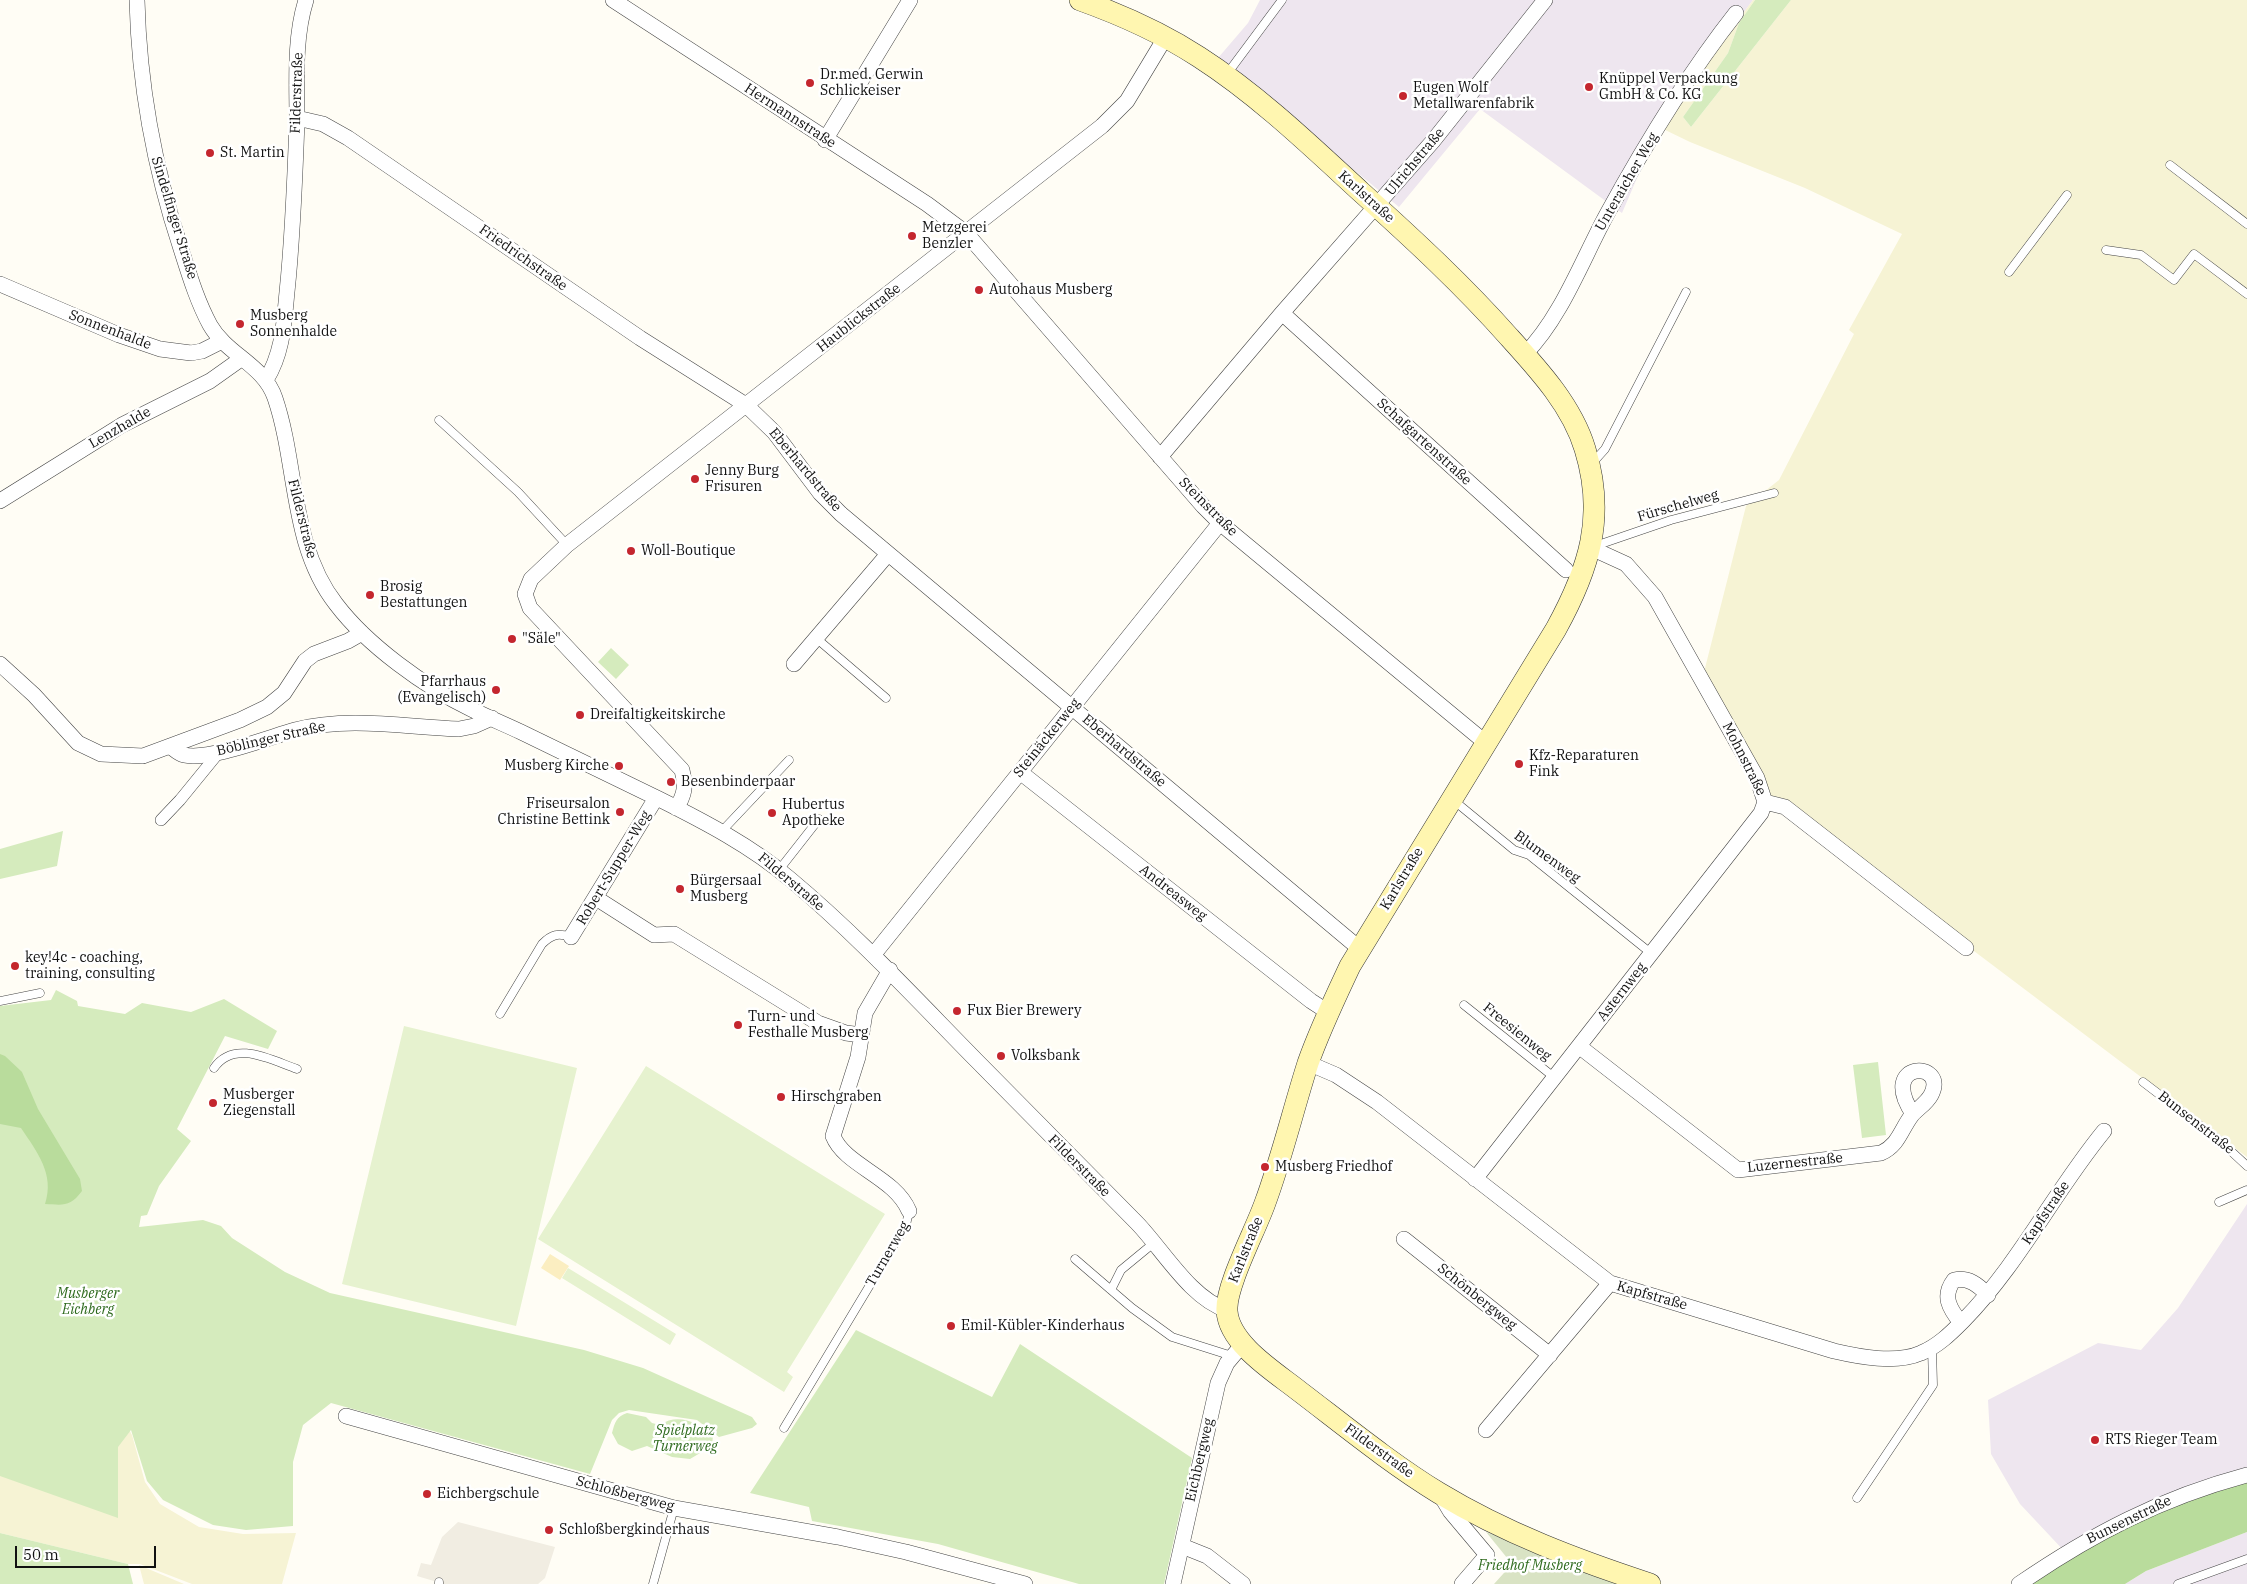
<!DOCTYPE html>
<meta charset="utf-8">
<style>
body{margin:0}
#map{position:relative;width:2247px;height:1584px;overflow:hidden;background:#fffdf5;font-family:"IBM Plex Serif",serif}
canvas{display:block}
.scale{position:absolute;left:15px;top:1546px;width:141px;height:22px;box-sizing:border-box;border:2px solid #111;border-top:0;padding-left:6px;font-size:15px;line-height:18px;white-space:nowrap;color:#111;-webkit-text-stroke:4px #fff;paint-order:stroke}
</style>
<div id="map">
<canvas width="2247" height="1584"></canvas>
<div class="scale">50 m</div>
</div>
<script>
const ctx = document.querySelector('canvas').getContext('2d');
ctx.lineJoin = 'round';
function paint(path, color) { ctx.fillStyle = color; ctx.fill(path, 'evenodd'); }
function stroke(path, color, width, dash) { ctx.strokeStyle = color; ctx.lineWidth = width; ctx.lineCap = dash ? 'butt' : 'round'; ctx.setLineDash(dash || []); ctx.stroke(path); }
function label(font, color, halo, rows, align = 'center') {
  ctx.font = font + ' "IBM Plex Serif",serif'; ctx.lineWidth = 5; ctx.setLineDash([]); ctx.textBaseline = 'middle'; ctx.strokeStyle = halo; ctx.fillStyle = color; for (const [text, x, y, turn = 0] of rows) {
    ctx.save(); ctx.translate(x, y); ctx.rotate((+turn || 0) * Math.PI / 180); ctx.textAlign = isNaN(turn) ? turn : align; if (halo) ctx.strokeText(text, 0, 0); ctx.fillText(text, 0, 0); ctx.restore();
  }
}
const industrial = new Path2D(`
 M1260,0H1753L1659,127L1622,213L1480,109L1399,207L1218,58L1248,23Z
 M2247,1204V1475L2066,1553L2020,1504L1991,1454L1988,1400L2098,1343L2141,1350L2178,1308Z
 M2247,1532V1584H2125L2146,1571Z`);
const farmland = new Path2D(`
 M1753,0H1755L1739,23L1728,53L1683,117L1691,127L1791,0H2247V1157L1848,856L1765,802L1702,680L1746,506L1779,480L1854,334L1849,330L1902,234L1805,188L1690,142L1659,127Z
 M0,1132L103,1382L132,1435L145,1482L160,1504L199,1527L243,1534L296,1533L282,1584H192L140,1564H128L0,1533Z
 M139,1565L184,1584H144Z`);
const green = new Path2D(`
 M1755,0H1791L1691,127L1683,117L1728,53L1739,23Z
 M611,648L629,665L616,679L598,662Z
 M63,831L57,866L0,879V849Z
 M56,990L77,1001L78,1006L125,1014L142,1003L191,1012L224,999L277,1031L268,1049L225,1036L177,1129L191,1141L159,1186L147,1215L141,1216L139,1227L203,1220L221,1226L232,1238L285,1272L330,1293L584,1350L643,1368L752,1417L757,1424L752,1428L719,1437L697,1420L629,1410L619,1413L612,1420L590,1474L331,1403L303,1425L293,1462V1526L246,1530L213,1525L163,1500L147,1481L131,1430L118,1447V1518L0,1476V1006L51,1000Z
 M1878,1062L1886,1135L1862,1138L1853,1065Z
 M856,1330L992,1397L1020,1344L1192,1458L1164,1584H1079L938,1544L812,1521L809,1507L750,1493Z
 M627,1413L646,1417L652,1423L660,1425C678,1412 698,1423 713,1435L712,1446L690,1459L672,1457L647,1446L632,1451L618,1444L612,1433C615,1422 616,1417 627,1413Z
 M0,1533L128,1564L133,1584H0Z`);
const forest = new Path2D(`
 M0,1054L5,1056L22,1072L38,1109L80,1179L82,1191C70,1207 64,1205 45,1204C55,1174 37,1152 21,1128L0,1124Z
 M2247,1475V1532L2146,1571L2125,1584H2019L2077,1546Z`);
const sand = new Path2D(`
 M550,1254L569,1266L560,1280L541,1268Z`);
const cemetery = new Path2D(`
 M1486,1532L1632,1584H1494L1512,1564Z`);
const pitch = new Path2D(`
 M404,1026L577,1068L516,1326L342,1284Z
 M646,1066L885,1214L787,1372L793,1377L784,1392L538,1239Z
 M568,1268L676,1334L670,1345L562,1278Z`);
const plaza = new Path2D(`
 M458,1522L555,1547L545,1578L538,1584H444L417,1576L421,1563L431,1565L442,1537Z`);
const service = new Path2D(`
 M1227,74L1282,0
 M2170,165L2247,224
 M2106,250L2141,255L2174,280L2194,254L2247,294
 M2009,272L2067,195
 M439,420L518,492L567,545
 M1590,461L1596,459L1605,449L1686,292
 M1592,547L1671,520L1774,493
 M816,638L886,698
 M1452,799L1514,850L1529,855L1652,954
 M721,832L789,760
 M779,870L819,819
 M0,1001L40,993
 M1464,1005L1555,1078
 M500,1014L542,944C552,934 558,933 571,937
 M214,1068C234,1039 271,1060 297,1069
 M2143,1082L2219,1140L2247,1166
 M2219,1202L2247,1190
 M1075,1259L1132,1308L1172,1337L1232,1356
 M1111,1290L1121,1270L1155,1242
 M784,1428L906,1225L909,1211
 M1857,1498L1933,1385L1932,1348
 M439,1584V1582
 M653,1584L674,1508
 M2178,1584L2247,1559`);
const pedestrian = new Path2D(`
 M161,820L180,800L220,751`);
const minor = new Path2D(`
 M137,0C139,86 154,167 181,249C189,274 197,301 210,325C227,355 264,365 275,398C298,466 290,545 336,604C367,645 425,687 471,709C487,717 504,724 521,732C567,754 613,777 659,799C705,822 751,846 790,879C857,935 917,1000 978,1062C1031,1116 1084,1169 1137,1223C1163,1250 1191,1299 1227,1310
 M613,0L927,204L966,233L1203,506L1220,523L1486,743
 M297,118L323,124L348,138L640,338L746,405L774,432L820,493L841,514L1360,949
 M825,140L910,0
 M0,284L119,335L160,349L191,353L202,351L222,341
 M1282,313L1566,570
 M1525,354C1561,318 1583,258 1607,214C1645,145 1687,75 1736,13
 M266,380C283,353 284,322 287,292C293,235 295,178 297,121C297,81 294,38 306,0
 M1160,457L1282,313L1433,141L1545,0
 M0,501L122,425L210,381L241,359
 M0,664L34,695L78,743L101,754L143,756L240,720L267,707L284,693L305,661L314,654L348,641L362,633
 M794,664L888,554
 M171,747C175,750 179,754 184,755C208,761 270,737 295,730C348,716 405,727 459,729L474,726L492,718
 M1020,772L1311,1001L1328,1012
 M1765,802L1785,807L1966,948
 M676,808C685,795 686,786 682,770L530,608L525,594L531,579L567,545L1102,126L1127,101L1165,38
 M596,898L654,935L674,934L818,1023L846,1033L861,1035
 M571,937L656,798
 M874,954L1220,523
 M890,970L865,1013L858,1057L833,1136C845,1166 895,1177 909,1211
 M1580,1047L1738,1170L1881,1153C1899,1145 1901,1129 1912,1115C1918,1108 1926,1104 1931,1095C1949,1060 1877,1060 1913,1114
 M1308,1063L1336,1075L1377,1102L1610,1283L1834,1351C1860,1357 1896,1364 1921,1353C1938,1346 1951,1333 1963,1321C2019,1264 2054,1192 2104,1131
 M1475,1179L1761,813L1765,802L1757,778L1655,597L1626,564L1591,548
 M1404,1239L1550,1355
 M1961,1323C1949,1308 1942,1296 1954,1280C1969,1277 1978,1285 1988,1295
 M346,1416L674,1508L838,1537L906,1552L1025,1584
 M1486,1430L1610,1283
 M1441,1496L1450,1511L1487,1555L1462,1584
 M1182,1546L1207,1556L1243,1584
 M1173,1584L1218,1383L1227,1363L1243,1344
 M2019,1584C2092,1534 2161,1498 2247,1475`);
const secondary = new Path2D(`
 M1080,0C1122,15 1162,33 1199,57C1258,95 1310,145 1361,192C1413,239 1463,285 1509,337C1539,370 1572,406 1585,449C1606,517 1589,569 1556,629L1350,966C1335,998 1320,1029 1308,1063C1293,1110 1282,1157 1265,1203C1256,1229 1225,1287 1227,1311C1229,1344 1275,1372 1299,1391C1345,1426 1390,1463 1439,1493C1505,1533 1577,1560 1650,1584`);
const markers = [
 [810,83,5,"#c4262e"],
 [1589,87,5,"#c4262e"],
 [1403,96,5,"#c4262e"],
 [210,153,5,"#c4262e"],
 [912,236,5,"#c4262e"],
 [979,290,5,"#c4262e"],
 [240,324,5,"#c4262e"],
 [695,479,5,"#c4262e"],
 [631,551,5,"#c4262e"],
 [370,595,5,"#c4262e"],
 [512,639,5,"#c4262e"],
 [496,690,5,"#c4262e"],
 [580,715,5,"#c4262e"],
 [1519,764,5,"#c4262e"],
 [619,766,5,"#c4262e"],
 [671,782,5,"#c4262e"],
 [620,812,5,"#c4262e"],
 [772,813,5,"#c4262e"],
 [680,889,5,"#c4262e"],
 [15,966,5,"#c4262e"],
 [957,1011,5,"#c4262e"],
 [738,1025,5,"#c4262e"],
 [1001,1056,5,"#c4262e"],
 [781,1097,5,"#c4262e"],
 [213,1103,5,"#c4262e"],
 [1265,1167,5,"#c4262e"],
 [951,1326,5,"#c4262e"],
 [2095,1440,5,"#c4262e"],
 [427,1494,5,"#c4262e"],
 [549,1530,5,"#c4262e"]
];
const poiNames = [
 ["Dr.med. Gerwin",820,75],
 ["Schlickeiser",820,91],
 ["Knüppel Verpackung",1599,79],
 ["GmbH & Co. KG",1599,95],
 ["Eugen Wolf",1413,88],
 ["Metallwarenfabrik",1413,104],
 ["St. Martin",220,153],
 ["Metzgerei",922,228],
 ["Benzler",922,244],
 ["Autohaus Musberg",989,290],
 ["Musberg",250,316],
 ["Sonnenhalde",250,332],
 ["Jenny Burg",705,471],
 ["Frisuren",705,487],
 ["Woll-Boutique",641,551],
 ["Brosig",380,587],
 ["Bestattungen",380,603],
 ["\"Säle\"",522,639],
 ["Pfarrhaus",486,682,"right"],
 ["(Evangelisch)",486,698,"right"],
 ["Dreifaltigkeitskirche",590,715],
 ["Kfz-Reparaturen",1529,756],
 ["Fink",1529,772],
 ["Musberg Kirche",609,766,"right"],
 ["Besenbinderpaar",681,782],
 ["Friseursalon",610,804,"right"],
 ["Christine Bettink",610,820,"right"],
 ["Hubertus",782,805],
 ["Apotheke",782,821],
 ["Bürgersaal",690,881],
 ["Musberg",690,897],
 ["key!4c - coaching,",25,958],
 ["training, consulting",25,974],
 ["Fux Bier Brewery",967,1011],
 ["Turn- und",748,1017],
 ["Festhalle Musberg",748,1033],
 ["Volksbank",1011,1056],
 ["Musberger",223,1095],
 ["Ziegenstall",223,1111],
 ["Hirschgraben",791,1097],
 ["Musberg Friedhof",1275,1167],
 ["Emil-Kübler-Kinderhaus",961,1326],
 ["RTS Rieger Team",2105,1440],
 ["Eichbergschule",437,1494],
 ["Schloßbergkinderhaus",559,1530]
];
const streetNames = [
 ["Filderstraße",297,93,-88],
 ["Hermannstraße",790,116,33],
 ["Ulrichstraße",1415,162,-50],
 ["Unteraicher Weg",1627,182,-60],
 ["Karlstraße",1366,197,42],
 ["Sindelfinger Straße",174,218,73],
 ["Friedrichstraße",523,258,35],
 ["Haublickstraße",859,318,-38],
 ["Sonnenhalde",110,330,21],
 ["Lenzhalde",120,428,-30],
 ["Schafgartenstraße",1424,442,42],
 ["Eberhardstraße",805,470,50],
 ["Fürschelweg",1678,506,-16],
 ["Steinstraße",1208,507,45],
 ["Filderstraße",302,519,76],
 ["Steinäckerweg",1047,738,-51],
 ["Böblinger Straße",271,739,-13],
 ["Eberhardstraße",1124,751,40],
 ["Mohnstraße",1744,759,63],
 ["Blumenweg",1547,857,36],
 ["Robert-Supper-Weg",614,868,-59],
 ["Karlstraße",1402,879,-59],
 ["Filderstraße",791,882,40],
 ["Andreasweg",1173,893,38],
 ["Asternweg",1622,992,-52],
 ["Freesienweg",1517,1032,39],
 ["Bunsenstraße",2196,1123,38],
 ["Luzernestraße",1795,1163,-6],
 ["Filderstraße",1079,1166,45],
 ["Kapfstraße",2046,1213,-56],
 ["Karlstraße",1246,1250,-68],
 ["Turnerweg",888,1254,-60],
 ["Kapfstraße",1652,1296,16],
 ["Schönbergweg",1477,1297,39],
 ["Filderstraße",1379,1451,36],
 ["Eichbergweg",1200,1460,-77],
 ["Schloßbergweg",625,1494,15],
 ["Bunsenstraße",2129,1520,-26]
];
const parkNames = [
 ["Musberger",88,1294],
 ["Eichberg",88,1310],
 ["Spielplatz",685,1431],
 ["Turnerweg",685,1447],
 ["Friedhof Musberg",1530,1566]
];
paint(industrial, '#eee6ef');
paint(farmland, '#f6f3d4');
paint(green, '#d5ebbd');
paint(forest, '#b9dc9c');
paint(sand, '#fbeec1');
paint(cemetery, '#d9e3c4');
paint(pitch, '#e6f2cf');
paint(plaza, '#f1ede2');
stroke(service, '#444', 9);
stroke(pedestrian, '#444', 12);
stroke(minor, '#444', 16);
stroke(secondary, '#333', 22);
stroke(service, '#fff', 8);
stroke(pedestrian, '#fff', 11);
stroke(minor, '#fff', 15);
stroke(secondary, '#fff6b0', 21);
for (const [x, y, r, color] of markers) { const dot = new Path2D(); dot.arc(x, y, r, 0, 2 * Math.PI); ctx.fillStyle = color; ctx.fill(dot); stroke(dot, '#fff', 2); }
label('14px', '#111', '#fff', poiNames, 'left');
label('14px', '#111', '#fff', streetNames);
label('italic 14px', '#2f6b1f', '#fff', parkNames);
</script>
